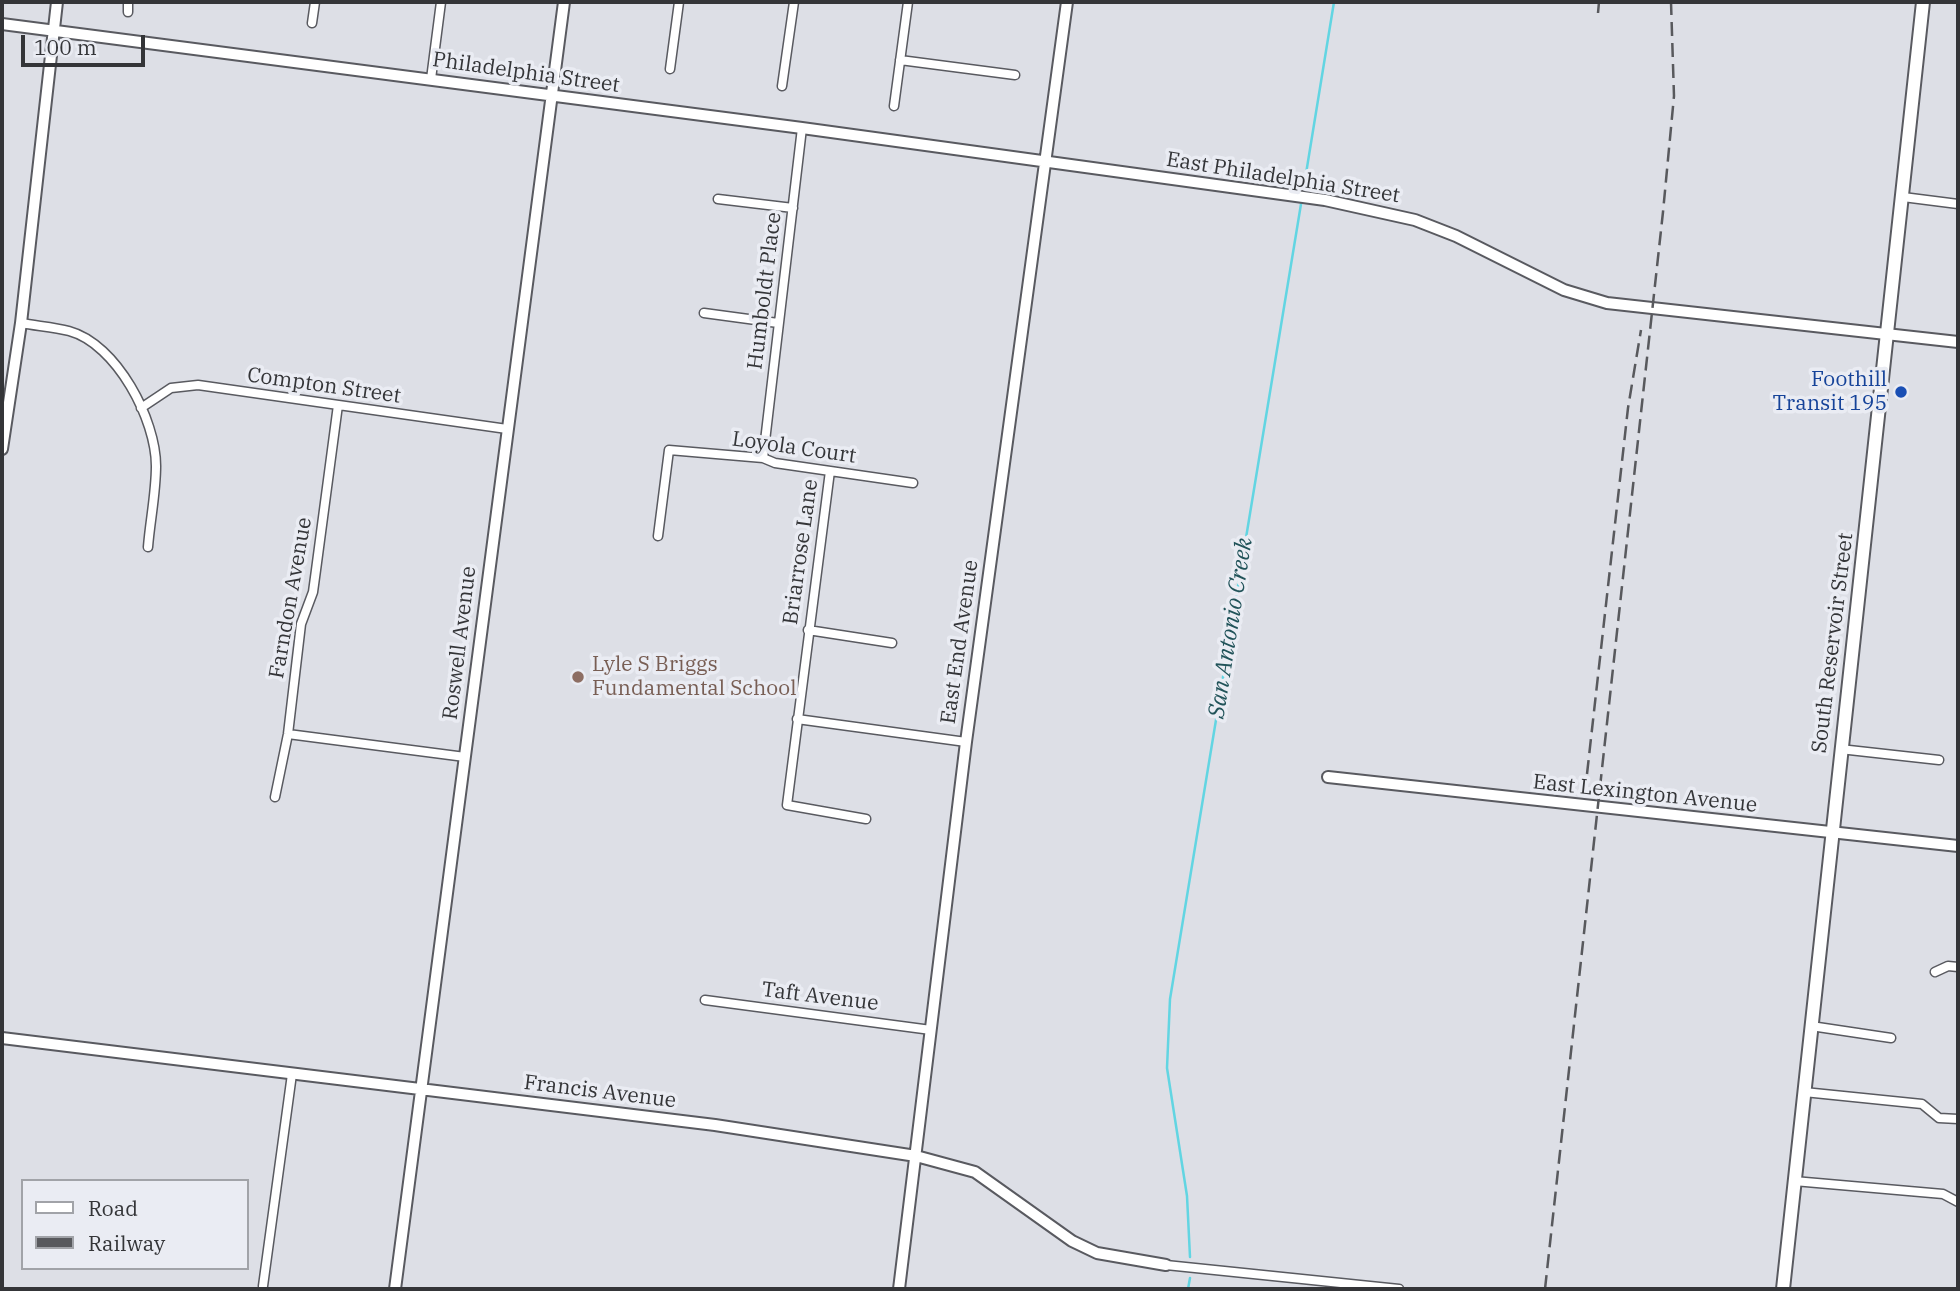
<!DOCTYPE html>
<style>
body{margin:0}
#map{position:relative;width:1960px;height:1291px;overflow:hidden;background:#dddfe6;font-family:"IBM Plex Serif",serif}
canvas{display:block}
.frame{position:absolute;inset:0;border:4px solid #343538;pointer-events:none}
.legend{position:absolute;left:21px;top:1179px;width:228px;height:91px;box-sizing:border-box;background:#eaecf3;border:2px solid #a1a3a8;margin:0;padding:9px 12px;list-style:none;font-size:21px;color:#343538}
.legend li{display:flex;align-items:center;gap:14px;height:35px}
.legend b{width:35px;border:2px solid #a1a3a8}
.scale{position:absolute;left:21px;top:35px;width:124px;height:32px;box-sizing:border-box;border:4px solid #343538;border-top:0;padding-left:9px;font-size:21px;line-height:24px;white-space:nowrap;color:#343538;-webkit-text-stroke:5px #eaecf3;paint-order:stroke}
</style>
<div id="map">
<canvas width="1960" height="1291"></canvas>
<div class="frame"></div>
<ul class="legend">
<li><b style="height:9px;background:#fff"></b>Road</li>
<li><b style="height:9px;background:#58595d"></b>Railway</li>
</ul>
<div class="scale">100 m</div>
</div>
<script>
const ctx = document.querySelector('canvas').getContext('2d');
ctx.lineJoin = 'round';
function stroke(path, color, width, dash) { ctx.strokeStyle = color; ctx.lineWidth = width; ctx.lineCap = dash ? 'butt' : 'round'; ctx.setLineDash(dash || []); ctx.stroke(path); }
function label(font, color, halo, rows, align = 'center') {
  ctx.font = font + ' "IBM Plex Serif",serif'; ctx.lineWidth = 7; ctx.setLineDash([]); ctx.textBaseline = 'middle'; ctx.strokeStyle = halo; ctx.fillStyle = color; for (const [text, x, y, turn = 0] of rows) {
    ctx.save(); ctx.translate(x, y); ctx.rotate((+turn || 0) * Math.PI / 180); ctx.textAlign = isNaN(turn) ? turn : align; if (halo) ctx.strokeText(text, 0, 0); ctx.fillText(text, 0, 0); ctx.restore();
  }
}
const stream = new Path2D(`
 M1303,192L1334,2
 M1190,1257L1187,1196L1167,1068L1170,999L1302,198
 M1188,1289L1190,1278`);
const street = new Path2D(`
 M128,2V12
 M312,23L315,2
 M900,60L1015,75
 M670,69L679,2
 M431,79L441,2
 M782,86L794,2
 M894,106L908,2
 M1903,197L1958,204
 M718,199L793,208
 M704,313L778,323
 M21,323C37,326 54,327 69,331C117,344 156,420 156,466C156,493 150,521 148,547
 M141,408L171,388L198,385L507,429
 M763,458L802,128
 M830,471L787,805L866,819
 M658,536L669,450L763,458L775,463L913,483
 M808,630L892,643
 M797,719L966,742
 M288,734L465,757
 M1840,749L1939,760
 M275,797L288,734L301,624L313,592L316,570L338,405
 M1935,972L1948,966L1958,967
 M705,1000L931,1030
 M1811,1026L1891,1038
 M1804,1092L1922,1104L1939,1118L1958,1119
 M1794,1181L1943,1194L1958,1202
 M1166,1265L1399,1289
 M263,1286L292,1074`);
const secondary = new Path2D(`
 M2,24L802,128L1325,200L1415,220L1456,236L1564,290L1607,303L1958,342
 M2,449L21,323L57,2
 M1328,777L1958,846
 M2,1038L715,1125L916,1156L975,1172L1072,1241L1097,1253L1166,1265
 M395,1289L564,2
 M899,1289L966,742L1067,2`);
const primary = new Path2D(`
 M1783,1289L1923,2`);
const rail = new Path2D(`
 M1598,13L1599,2
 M1587,774L1628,408L1641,330
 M1545,1289L1663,212L1674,96L1671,2`);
const markers = [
 [1901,392,7,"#1a4fb4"],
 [578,677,7,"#8d6e63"]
];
const streetNames = [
 ["Philadelphia Street",526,73,8],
 ["East Philadelphia Street",1283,178,9],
 ["Humboldt Place",765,291,-83],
 ["Compton Street",324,386,8],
 ["Loyola Court",794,448,8],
 ["Briarrose Lane",801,552,-82],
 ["Farndon Avenue",291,598,-80],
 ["East End Avenue",960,642,-82],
 ["Roswell Avenue",460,643,-83],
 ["South Reservoir Street",1833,643,-83],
 ["East Lexington Avenue",1645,794,6],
 ["Taft Avenue",820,997,7],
 ["Francis Avenue",600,1092,7]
];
const transitNames = [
 ["Foothill",1887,380],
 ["Transit 195",1887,404]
];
const educationNames = [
 ["Lyle S Briggs",592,665],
 ["Fundamental School",592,689]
];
const waterNames = [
 ["San Antonio Creek",1231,628,-81]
];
stroke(stream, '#62d5e2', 2.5);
stroke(street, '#595a60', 11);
stroke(secondary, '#595a60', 14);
stroke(primary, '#595a60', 16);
stroke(street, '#fff', 8);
stroke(secondary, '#fff', 10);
stroke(primary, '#fff', 12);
stroke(rail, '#58595d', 2.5, [14, 7]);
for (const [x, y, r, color] of markers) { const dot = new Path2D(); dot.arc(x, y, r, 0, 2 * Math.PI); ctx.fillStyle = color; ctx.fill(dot); stroke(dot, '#eaecf3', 2.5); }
label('21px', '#343538', '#eaecf3', streetNames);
label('21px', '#164399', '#eaecf3', transitNames, 'right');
label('21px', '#785e54', '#eaecf3', educationNames, 'left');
label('italic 23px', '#215359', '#eaecf3', waterNames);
</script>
